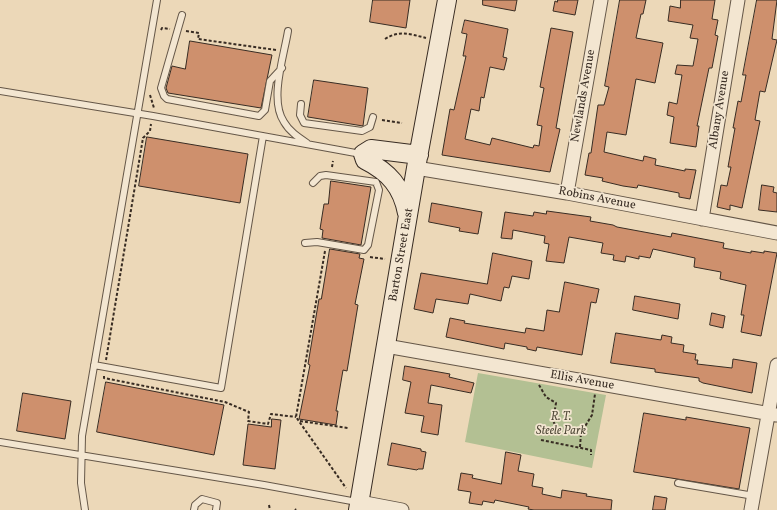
<!DOCTYPE html>
<style>
body{margin:0}
canvas{display:block;background:#ecd8b8}
</style>
<canvas width="777" height="510"></canvas>
<script>
const ctx = document.querySelector('canvas').getContext('2d');
ctx.lineJoin = 'round';
function paint(path, color) { ctx.fillStyle = color; ctx.fill(path, 'evenodd'); }
function stroke(path, color, width, dash) { ctx.strokeStyle = color; ctx.lineWidth = width; ctx.lineCap = dash ? 'butt' : 'round'; ctx.setLineDash(dash || []); ctx.stroke(path); }
function label(font, color, halo, rows, align = 'center') {
  ctx.font = font + ' Vollkorn,serif'; ctx.lineWidth = 3.5; ctx.setLineDash([]); ctx.textBaseline = 'middle'; ctx.strokeStyle = halo; ctx.fillStyle = color; for (const [text, x, y, turn = 0] of rows) {
    ctx.save(); ctx.translate(x, y); ctx.rotate((+turn || 0) * Math.PI / 180); ctx.textAlign = isNaN(turn) ? turn : align; if (halo) ctx.strokeText(text, 0, 0); ctx.fillText(text, 0, 0); ctx.restore();
  }
}
const green = new Path2D(`
 M478,373L606,395L592,468L465,442Z`);
const building = new Path2D(`
 M373,0H410L406,28L370,22Z
 M483,0H517L515,11L483,5Z
 M558,0H578L575,15L553,11L555,1L557,2Z
 M620,0H646L643,14H641L636,38L663,43L655,83L636,79L626,135L607,132L604,152L643,161L644,156L656,159L655,165L685,171V169L696,170L690,199L679,197V193L638,185L637,188L623,186L602,181L603,178L585,175L589,153H591L598,105H604L609,87L605,86Z
 M681,0H715L712,19L718,20L715,35L718,36L712,68H709L697,126H699L696,147L670,143L674,117L667,115L669,102L677,104L682,75L675,74L677,65L693,66L698,39L690,38L693,25L668,21L670,6L680,8Z
 M757,0H777L772,39L777,40L765,92L760,91L755,120L760,121L742,208L730,205V210L717,207L721,185L727,186L731,167H728L735,128H733L738,101L741,102L746,75H743Z
 M465,20L508,29L503,57L507,58L504,70L490,67L484,98L481,97L479,111L471,109L465,139L490,145L492,138L533,148L534,145L539,146L542,126L537,125L544,88L540,87L551,28L573,32L556,128L560,129L550,172L442,155L450,109L454,110L466,56H463L467,34L462,33Z
 M190,41L272,55L261,108L168,93L166,88L172,66L185,69Z
 M314,80L368,88L363,126L308,117Z
 M147,137L248,154L240,203L139,186Z
 M331,181L371,187L361,245L322,238L323,230L320,229L324,204H328Z
 M762,185L774,187L773,192L777,193V212L759,210Z
 M432,203L482,212L478,234L459,231L460,228L429,222Z
 M547,211L591,217L590,221L613,225L617,227L671,237L672,233L724,243L723,248L751,253V251L764,253V251L777,253L761,336L741,332L744,315H741L746,285L720,279L721,272L694,267L695,258L653,249L650,258L639,256V259L626,256L625,262L613,260L614,255L601,253L603,243L569,237L564,263L546,261L549,244L544,243L545,236L513,230L512,239L501,238L505,212L533,216L534,212L546,214Z
 M330,249L360,254L359,258L364,259L355,304L358,305L347,371L343,370L336,411H338L336,425L299,419L310,365L308,364L319,299H321Z
 M493,253L532,261L529,279L512,276L509,288L504,287L501,301L470,294L468,304L436,299L433,313L414,309L421,273L487,284Z
 M565,282L599,289L596,303L591,302L582,355L537,347L536,351L527,349V347L505,343L504,349L446,337L450,318L465,321L464,323L525,333L526,328L544,331L547,310L559,312Z
 M635,296L680,304L678,319L633,310Z
 M712,313L725,316L723,328L710,325Z
 M616,333L661,340L662,335L672,337L671,343L684,345L683,352L696,354L695,360H698L697,364L732,368L733,359L757,363L752,393L703,383L699,381V378L655,372V369L611,363Z
 M405,366L450,374L449,377L474,383L471,393L431,385L428,403L442,405L438,435L421,432L424,416L405,413L411,382L403,380Z
 M106,382L224,405L214,455L97,432Z
 M23,393L71,401L65,439L17,431Z
 M644,413L686,420V417L750,428L739,489L634,472Z
 M272,419L281,420L275,469L243,465L248,424L271,427Z
 M392,443L421,449V451L426,452L423,469H418L417,470L388,465Z
 M506,452L521,455L518,471L534,474L532,486L543,488L542,494L561,498L562,490L587,494L586,496L612,500L611,510H534L528,509L529,507L495,500L494,503L483,501L482,505L469,503L471,492L458,490L461,473L473,475L472,478L501,484Z
 M655,496L667,498L665,510H653Z`);
const path = new Path2D(`
 M161,30L162,28L170,29
 M186,31L199,33L198,39L276,50
 M385,39C399,30 410,34 426,38
 M150,95L154,108
 M382,120L402,123
 M332,167L333,161
 M325,251L296,417L346,488
 M370,257L385,259
 M106,360L143,138L150,131L151,124
 M104,376V378L225,402L249,412L248,421L268,424L271,414L296,417
 M539,385L546,397L556,403L553,421L557,428L581,433L592,415L595,394
 M300,421L348,428
 M541,440L591,450V455
 M580,447L581,433
 M269,505L270,510
 M295,509L296,510`);
const lane = new Path2D(`
 M182,15L161,88L164,96L167,99L259,116L265,110L270,81L282,68
 M288,31C284,56 269,100 284,122C289,131 298,137 307,143
 M0,91L153,116L361,154
 M301,104L300,115L304,123L362,131L370,127L373,117
 M305,243L317,242L364,250L368,245L379,190L376,182L326,175L320,176L313,183
 M94,365L221,388L263,136
 M0,442L264,485L357,502
 M678,483L754,496
 M85,510L81,483L82,436L157,0
 M194,510L195,505L202,499L217,503L216,510`);
const street = new Path2D(`
 M416,168L567,193L777,233
 M567,193L601,0
 M702,219L738,0
 M386,346L777,415
 M360,502L402,510
 M751,510L777,365`);
const secondary = new Path2D(`
 M407,213C402,187 389,172 365,160L363,154L371,149L419,155
 M358,510L416,168L447,0`);
const streetNames = [
 ["Newlands Avenue",584,96,-80],
 ["Albany Avenue",720,110,-81],
 ["Robins Avenue",597,199,11],
 ["Barton Street East",402,255,-80],
 ["Ellis Avenue",582,381,10]
];
const parkNames = [
 ["R. T.",561,418],
 ["Steele Park",561,432]
];
paint(green, '#b3c093');
paint(building, '#ce906d');
stroke(building, '#382c23', 1);
stroke(lane, '#655748', 8);
stroke(street, '#655748', 15);
stroke(secondary, '#382c23', 20);
stroke(path, '#382c23', 2, [3, 2]);
stroke(lane, '#f3e6d1', 6);
stroke(street, '#f3e6d1', 13);
stroke(secondary, '#f3e6d1', 18);
label('12px', '#382c23', '#f3e6d1', streetNames);
label('italic 12px', '#514a39', '#f3e6d1', parkNames);
</script>
